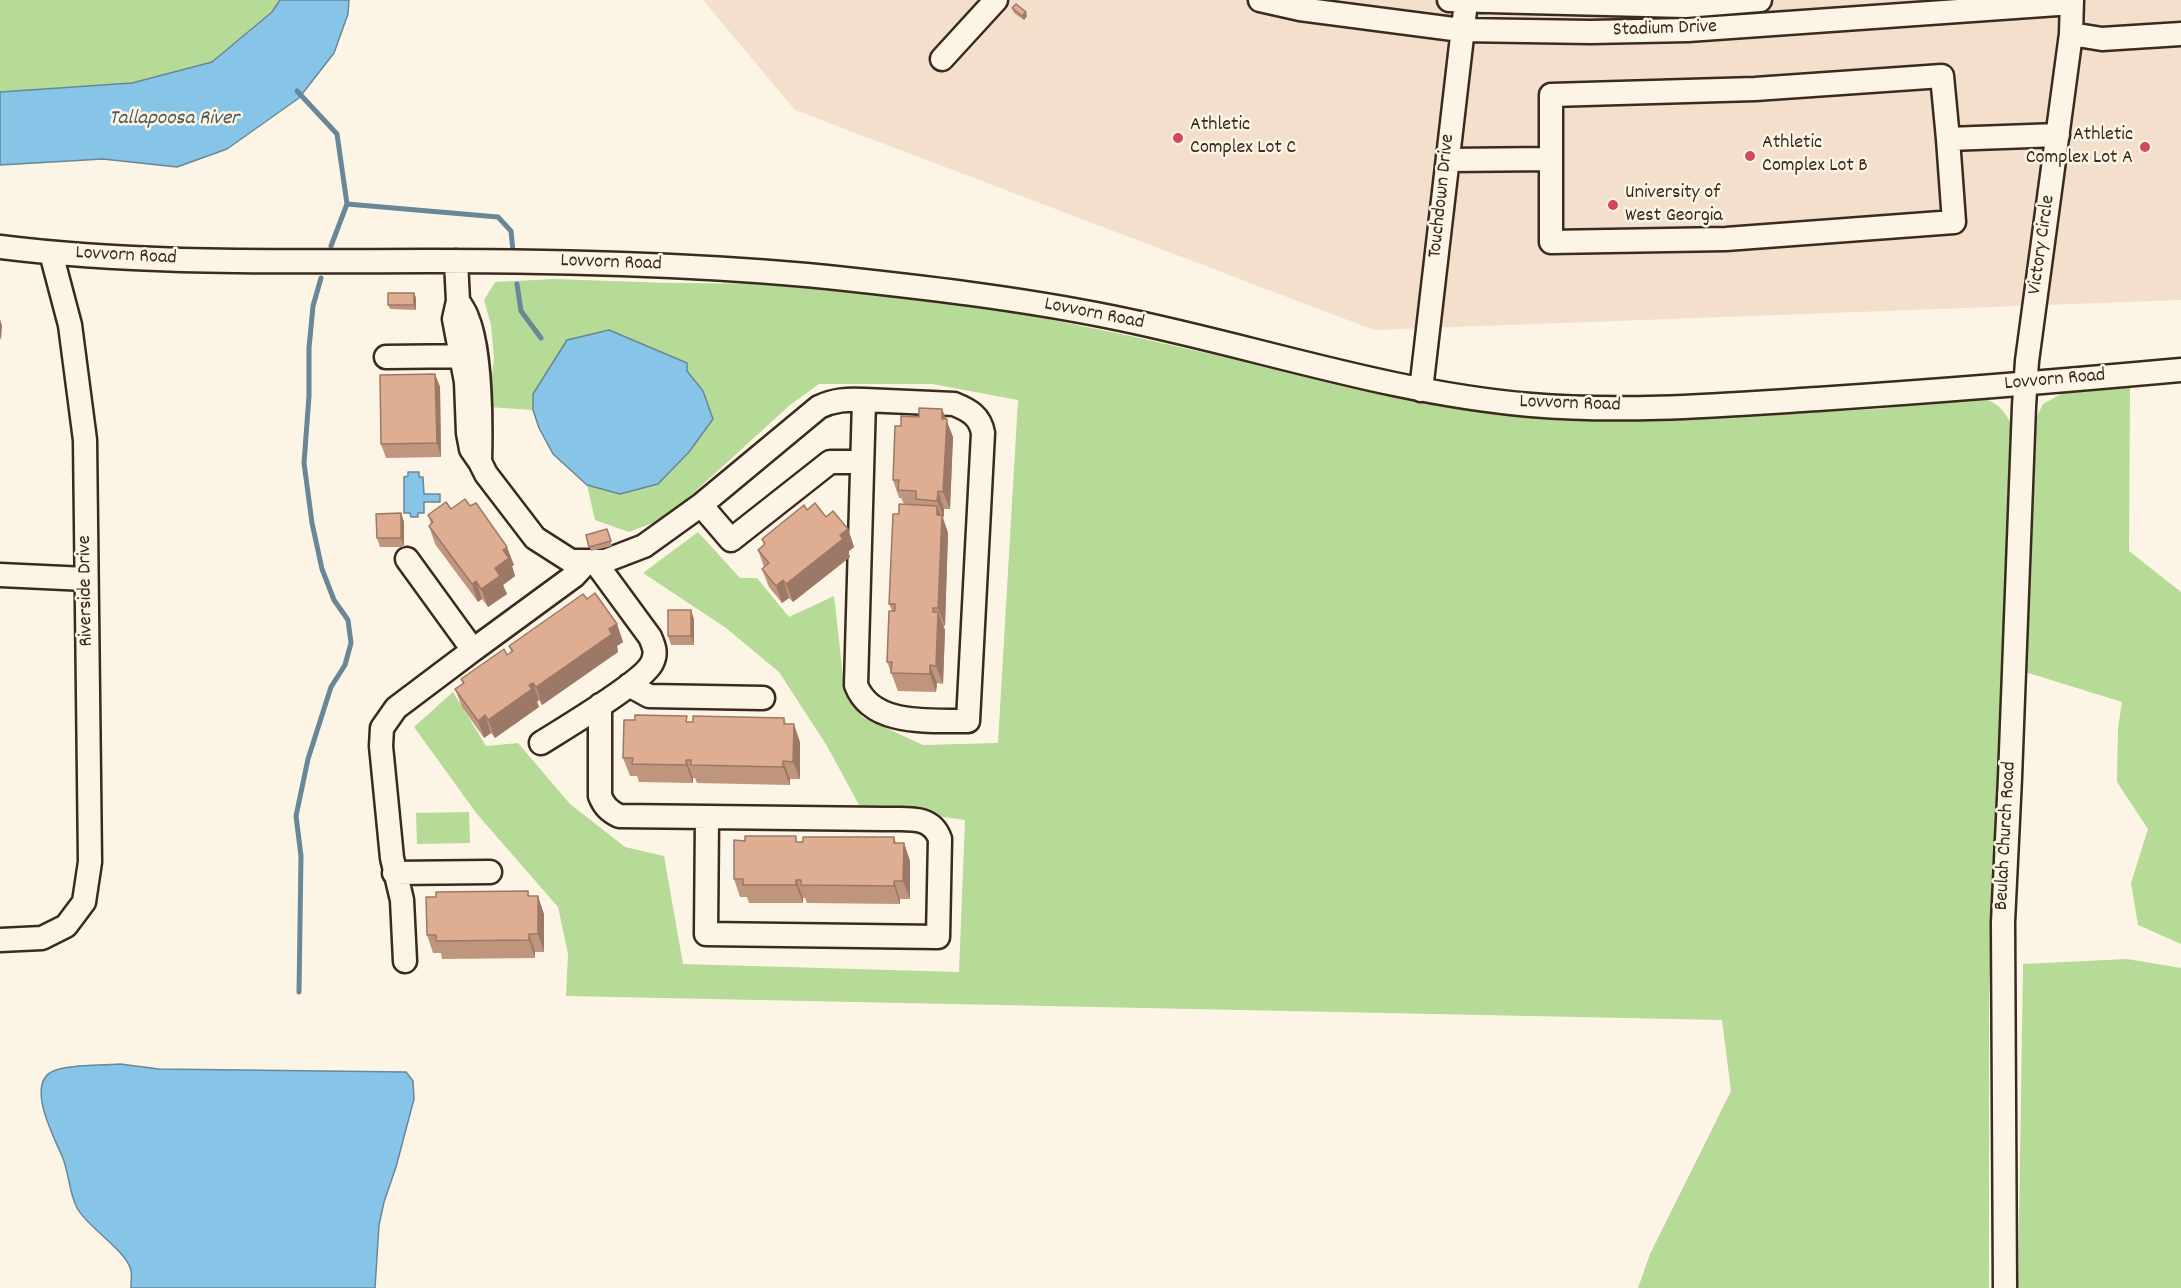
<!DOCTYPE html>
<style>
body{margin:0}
canvas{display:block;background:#fcf5e5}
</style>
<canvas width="2181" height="1288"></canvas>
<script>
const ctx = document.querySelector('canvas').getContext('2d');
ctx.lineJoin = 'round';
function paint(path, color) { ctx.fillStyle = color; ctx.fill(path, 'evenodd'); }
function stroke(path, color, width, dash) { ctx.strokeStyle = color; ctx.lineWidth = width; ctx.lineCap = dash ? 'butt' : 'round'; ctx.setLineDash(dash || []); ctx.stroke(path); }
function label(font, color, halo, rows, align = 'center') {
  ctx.font = font + ' Dekko,sans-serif'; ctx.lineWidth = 5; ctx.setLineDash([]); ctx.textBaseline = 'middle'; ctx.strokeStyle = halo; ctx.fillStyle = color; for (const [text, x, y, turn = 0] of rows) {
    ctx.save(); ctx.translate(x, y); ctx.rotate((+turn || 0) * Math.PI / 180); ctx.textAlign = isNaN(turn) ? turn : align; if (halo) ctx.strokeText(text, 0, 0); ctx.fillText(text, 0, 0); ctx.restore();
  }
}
const built = new Path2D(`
 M703,0H2181V300L1374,330L795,110Z`);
const green = new Path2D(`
 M0,0H280L272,12L212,62L132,83L0,92Z
 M554,279L669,283L789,284L949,299L1126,335L1457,409L1535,417L1608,420L1698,418L1878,409L1980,397C1996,402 2004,409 2011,424L1989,994V1288H1638L1650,1254L1731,1091L1722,1020L566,996L568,954L558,907L477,814L414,727L453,692L486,746L518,743L570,804L625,847L664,856L683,964L959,972L965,820L859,805L827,746L779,672L726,628L643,573L698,532L740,578H757L789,617L834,596L844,685L862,717L923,745L998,743L1018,400L932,384H819L790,405L666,518L629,532L595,520L587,485L620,494L658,484L689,452L712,419L703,391L687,371L533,394V410L488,407L494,358L491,325L484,300L495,282Z
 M2130,387L2129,551L2181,592V944L2138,925L2131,883L2148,829L2117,782L2118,728L2122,702L2022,671L2032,426L2043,404L2065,392Z
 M469,812L470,843L417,844L416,813Z
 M2127,959L2181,968V1288H2018L2023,964Z`);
const water = new Path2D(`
 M280,0H349L348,14L334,53L299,98L227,149L177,167L103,159L0,165V92L132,83L212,62L272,12Z
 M609,330L687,363V371L703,391L713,419L689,452L658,484L620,494L587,485L553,454L539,428L533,410V394L567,340Z
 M408,472H419V477H423L424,494H440V502H424V513H418V517H411L410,513H404V477L408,476Z
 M120,1064L159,1069L406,1072L413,1081L414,1099L396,1167L384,1202L379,1225L375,1288H131C131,1283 132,1275 131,1270C125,1249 89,1229 77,1208C69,1193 69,1172 62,1156C54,1137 23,1080 56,1070C76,1064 99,1066 120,1064Z`);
const stream = new Path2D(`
 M297,91L337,134L347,204L331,246
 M347,204L498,217L511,231L513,251
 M517,284L521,311L541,338
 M299,992L301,856L296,816L308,759L331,687L345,665L351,643L348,620L334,600L322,569L312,523L304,463L309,396V348L313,306L321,278`);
const minor = new Path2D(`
 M1260,0L1300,9L1461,30L1591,32L1688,30L2072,3
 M1449,0L1685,6L1760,0
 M2071,34L2102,39L2181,34
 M942,59L996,0
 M1948,139L1942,76L1755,89L1551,95V242L1726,239L1954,222L1948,139L2058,135
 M1448,160L1551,159
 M0,247C143,265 286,261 430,261C562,261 695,264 827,277C921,287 1017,298 1111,317C1251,345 1388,393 1531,405C1626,413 1723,405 1818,399C1939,391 2060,381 2181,370
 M456,261L458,301L454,319L466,382L468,433L471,449L480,462C481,425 481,350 467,317C465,311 461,306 458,301
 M386,357L475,356
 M1421,390L1466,2
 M480,462L486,474L535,538L571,561H605L644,546L701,505L819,407C834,400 847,399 864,400L954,404C969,410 980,416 983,433L968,721C931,720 872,727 856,685L864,400
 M701,505L731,540L830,462H861
 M407,559L473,650L574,576L587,562
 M0,575L86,579
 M629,685L649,696L763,698
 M600,705V796C604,806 609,811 619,816L884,819C907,820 931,814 940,839L938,937L706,934L707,817
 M541,743C563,729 643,682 652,663C657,653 654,646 650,637L595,562
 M394,873L490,872
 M0,940L42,938L66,926L84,902L90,862L85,440L70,325L51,253
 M405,961L402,900L392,858L381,746L382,728L396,708L473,650
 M2005,1288L2003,922L2010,778L2024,406L2027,361L2071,34L2072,0`);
const wall = new Path2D(`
 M1012,8L1027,16L1024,20L1014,13Z
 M414,293L416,298V310L390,309L388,305Z
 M435,374L440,387L441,457L386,458L381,444Z
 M942,409L953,437L950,509H944L943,518L948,533L945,626H943L945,630L943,684L937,683L936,692L898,691L887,662L892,611L889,604L899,514L904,504L901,498H899L893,480L901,426L919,417Z
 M451,509L514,565L512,566L515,576L503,585L507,594L488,607L482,599L478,602L435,544L429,526L431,524L428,515Z
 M807,510L826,517L848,529L854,547L848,552L850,557L793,602L789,598L782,603L769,587L762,569L764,567L758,550L764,545L762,539Z
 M401,513L404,522V547H380L377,538Z
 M607,529L612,546L591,551L586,535Z
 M587,599L617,624L623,642L617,646L618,652L542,705L539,700L537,702L539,707L495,738L491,733L484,738L462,707L455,689L463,684L461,679L507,655L511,651L509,646Z
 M694,619V645H671L668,636Z
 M784,718L786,724L800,742V779H790V785L697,783L695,778H693V783L639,782L637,776H630L623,758L689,722Z
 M894,837L896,843H904L910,861V899H900V904L807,903L805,898H803V903H749L747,897H740L734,879L798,842Z
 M528,891L529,896L544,914V952H535V958L442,959L441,953H433L427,935L436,897Z`);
const shadedWall = new Path2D(`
 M1026,12L1027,16L1024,20L1022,16Z
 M414,293L416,298V310L414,305Z
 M0,319L2,326L1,340L0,337Z
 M435,374L440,387L441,457L437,443Z
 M942,409L953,437L950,509L943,492Z
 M938,491L944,509V518L937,501Z
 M937,506L942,519V515L948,533L945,626L938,608Z
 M401,513L404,522V547L401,538Z
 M848,529L854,547L848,552L850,557L793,602L786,584L840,535Z
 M507,547L514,565L512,566L515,576L503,585L507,594L488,607L481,589L495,568L503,550Z
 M783,580L789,598L782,603L776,586Z
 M476,581L482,599L478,602L472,584Z
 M933,608L938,620V612L945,630L943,684L936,666Z
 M691,610L694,619V645L691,636Z
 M617,624L623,642L617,646L618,652L542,705L536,687Z
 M930,665L937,683L936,692L930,674Z
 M533,683L539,700L537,702L539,707L495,738L488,720Z
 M485,715L491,733L484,738L478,721Z
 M794,724L800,742V779L793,762Z
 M686,760L693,778V783L686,765Z
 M783,761L790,779V785L783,767Z
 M904,843L910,861V899L903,881Z
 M796,880L803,898V903L796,885Z
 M894,881L900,899V904L894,886Z
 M538,896L544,914V952L538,934Z
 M529,934L535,952V958L529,940Z`);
const building = new Path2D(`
 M1016,4L1026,12L1022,16L1012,8Z
 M388,293H414V305H388Z
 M435,374L437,443L381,444L380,375Z
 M919,408L942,409V419H947L943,492L938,491L937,501L916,499V491L898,490L899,480H893L895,426H901V416L919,417Z
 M465,499L470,506L476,503L507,547L503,550L509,558L495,568L500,576L481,589L476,581L472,584L429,526L433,522L428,515L446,502L451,509Z
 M815,503L826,517L833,511L848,529L840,535L843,539L786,584L783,580L776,586L762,569L769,563L758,550L765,544L762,539L804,505L807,510Z
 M899,504L937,506V515H942L938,608H933V612H938L936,666L930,665V674L891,673L892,662H887L889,611H895V604H889L893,514H899Z
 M401,513V538H377L376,514Z
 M607,529L611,541L589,547L586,535Z
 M595,593L617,624L609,629L612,634L536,687L533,683L529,685L532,689L488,720L485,715L478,721L455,689L464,683L461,679L504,649L507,655L513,651L509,646L583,594L587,599Z
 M668,610H691V636H668Z
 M635,715L687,716L686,722H693V716L784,718V724H794L793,762L783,761V767L691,765V760H686V765L632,764L633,758H623L624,720H635Z
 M745,836H796V842H803V837H894V843H904L903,881H894V886L801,885V880H796V885H743V879H734V840L745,841Z
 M528,891V896H538V934H529V940L436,941V935H427L426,897H436V892Z`);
const markers = [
 [1178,138,6,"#d1495b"],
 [2145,147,6,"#d1495b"],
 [1750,156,6,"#d1495b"],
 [1613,205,6,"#d1495b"]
];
const streetNames = [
 ["Stadium Drive",1665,30,-2],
 ["Touchdown Drive",1443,196,-84],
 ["Victory Circle",2043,245,-82],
 ["Lovvorn Road",126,257,3],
 ["Lovvorn Road",611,264,2],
 ["Lovvorn Road",1094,315,11],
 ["Lovvorn Road",2055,381,-5],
 ["Lovvorn Road",1570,405,2],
 ["Riverside Drive",87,591,-91],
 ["Beulah Church Road",2007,836,-87]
];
const poiNames = [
 ["Athletic",1190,126],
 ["Complex Lot C",1190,149],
 ["Athletic",2133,136,"right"],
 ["Complex Lot A",2133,159,"right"],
 ["Athletic",1762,144],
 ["Complex Lot B",1762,167],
 ["University of",1625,194],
 ["West Georgia",1625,217]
];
const waterNames = [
 ["Tallapoosa River",174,120]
];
paint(built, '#f3dfcc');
paint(green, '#b5db97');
paint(water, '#87c5e8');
stroke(water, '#698797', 1.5);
stroke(stream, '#698797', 5);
stroke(minor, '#3b2a1e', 27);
stroke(minor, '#fcf5e5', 22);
paint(wall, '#c0957e');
paint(shadedWall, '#9c7966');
paint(building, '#dfad92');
stroke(building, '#9c7966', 1.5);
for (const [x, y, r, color] of markers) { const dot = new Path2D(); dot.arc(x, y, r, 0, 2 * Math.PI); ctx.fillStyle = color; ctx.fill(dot); stroke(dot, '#fcf5e5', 2); }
label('20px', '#3b2a1e', '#fcf5e5', streetNames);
label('20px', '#3b2a1e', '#fcf5e5', poiNames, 'left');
label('italic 21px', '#52585b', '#fcf5e5', waterNames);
</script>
